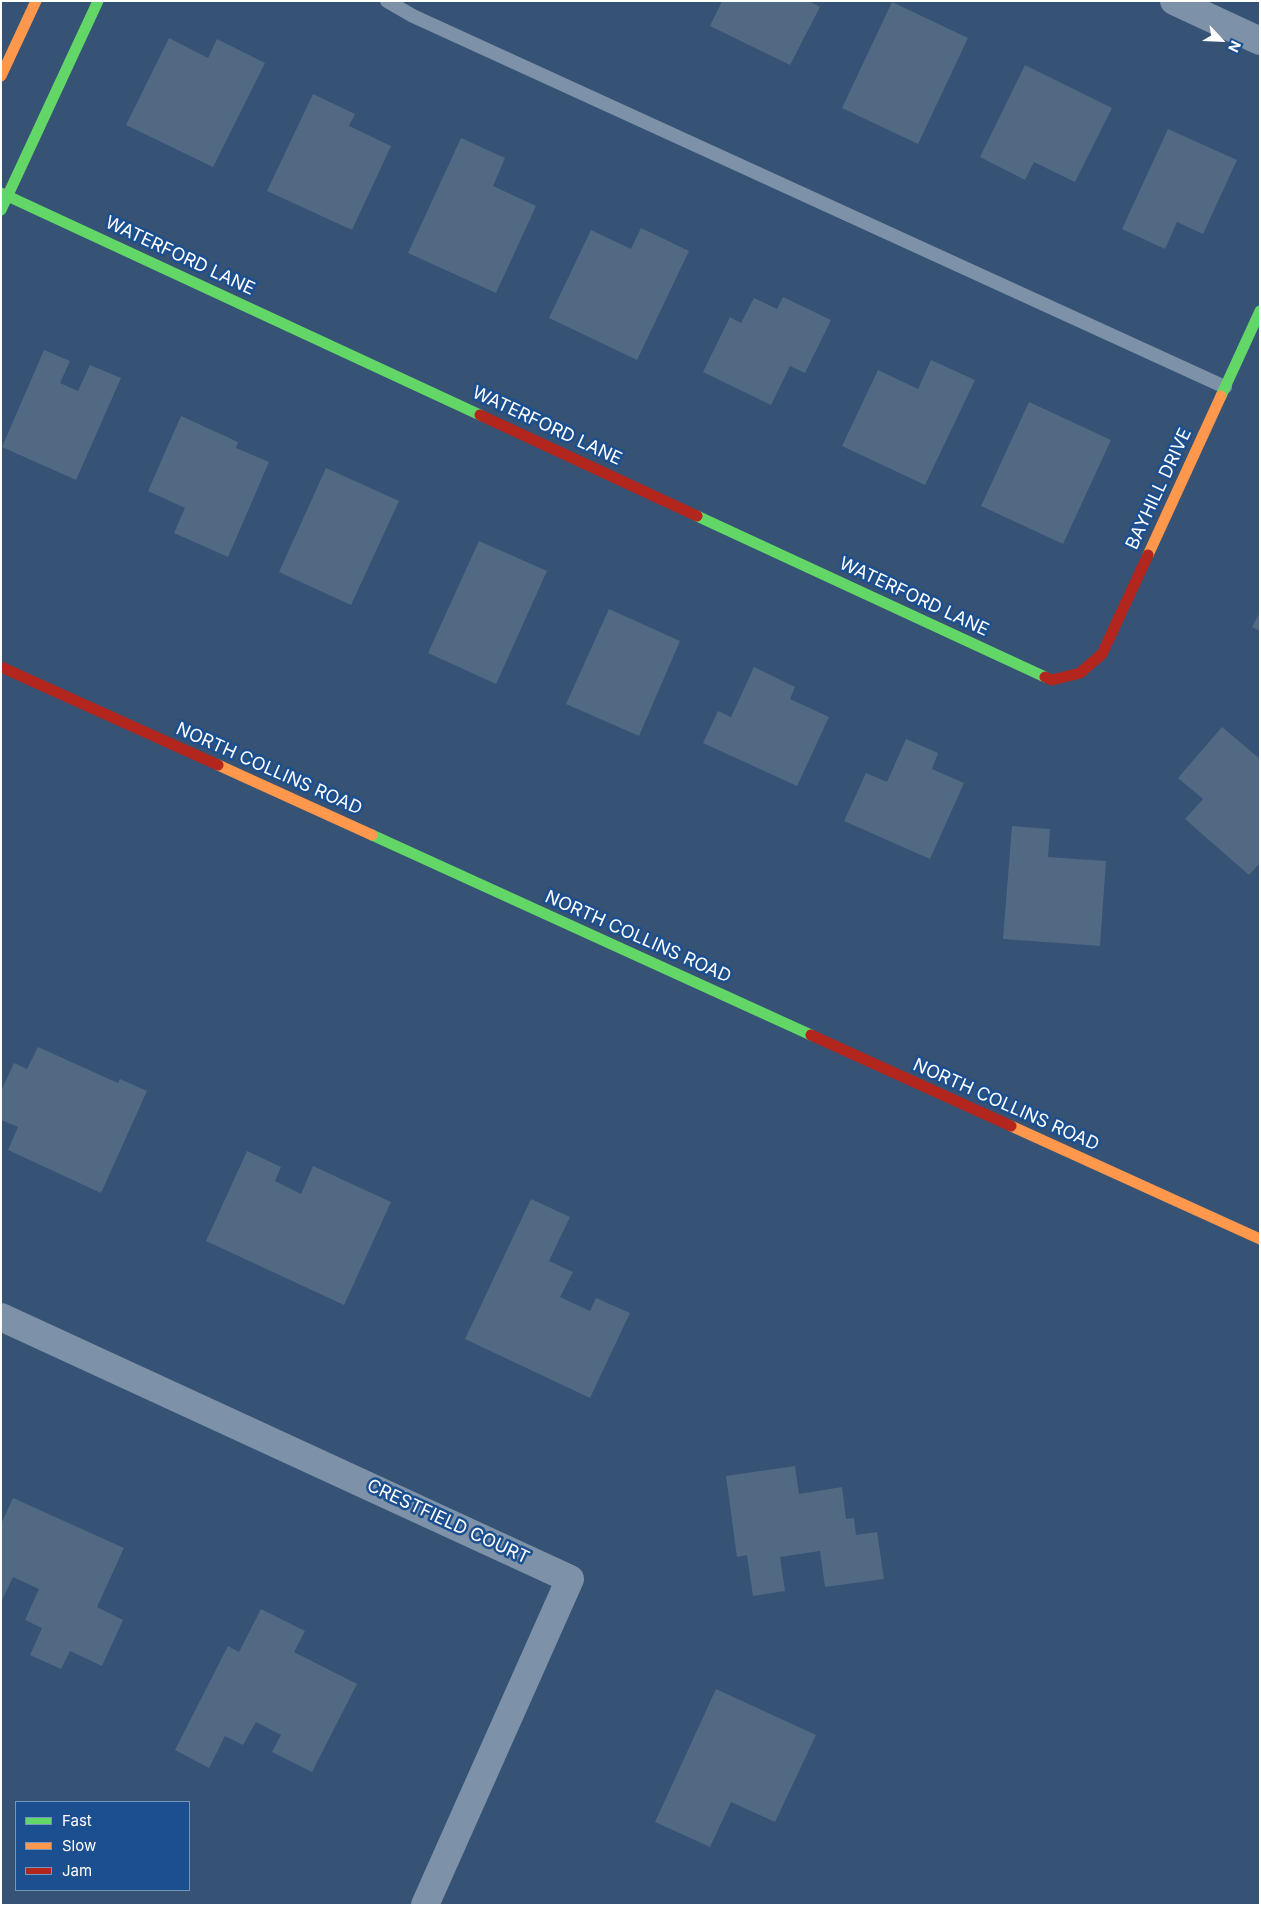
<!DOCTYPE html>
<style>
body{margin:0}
#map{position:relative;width:1261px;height:1906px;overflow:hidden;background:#365274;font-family:Inter,sans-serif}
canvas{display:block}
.frame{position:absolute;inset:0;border:2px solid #fff;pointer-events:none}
.legend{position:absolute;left:15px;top:1801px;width:175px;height:90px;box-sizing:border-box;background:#1b4f8f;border:1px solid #7695bc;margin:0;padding:6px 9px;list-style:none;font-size:15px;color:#fff}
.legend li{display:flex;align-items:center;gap:10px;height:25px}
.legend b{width:25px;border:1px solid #7695bc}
.north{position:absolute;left:1196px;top:15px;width:50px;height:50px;-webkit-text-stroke:4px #1b4f8f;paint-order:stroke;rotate:115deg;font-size:14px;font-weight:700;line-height:20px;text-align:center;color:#fff}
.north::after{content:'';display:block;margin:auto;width:18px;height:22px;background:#fff;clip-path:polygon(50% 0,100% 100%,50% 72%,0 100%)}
</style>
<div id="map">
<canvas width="1261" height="1906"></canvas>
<div class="frame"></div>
<ul class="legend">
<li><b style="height:6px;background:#63d668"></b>Fast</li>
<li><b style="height:6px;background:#ff974d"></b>Slow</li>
<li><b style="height:6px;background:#b3261e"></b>Jam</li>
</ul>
<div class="north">N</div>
</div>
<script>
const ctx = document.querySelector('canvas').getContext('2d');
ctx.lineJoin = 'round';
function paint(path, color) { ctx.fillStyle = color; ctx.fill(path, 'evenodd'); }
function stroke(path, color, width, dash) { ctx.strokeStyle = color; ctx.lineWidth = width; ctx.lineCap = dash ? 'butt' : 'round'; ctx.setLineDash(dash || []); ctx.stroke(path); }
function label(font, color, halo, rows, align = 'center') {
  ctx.font = font + ' Inter,sans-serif'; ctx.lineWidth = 5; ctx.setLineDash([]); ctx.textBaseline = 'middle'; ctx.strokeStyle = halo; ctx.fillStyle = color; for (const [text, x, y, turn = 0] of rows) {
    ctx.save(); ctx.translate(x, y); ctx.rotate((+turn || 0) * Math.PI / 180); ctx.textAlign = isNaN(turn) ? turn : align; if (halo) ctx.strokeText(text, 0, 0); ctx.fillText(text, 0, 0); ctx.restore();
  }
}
const building = new Path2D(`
 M722,1H809L820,7L790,65L710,26Z
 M892,2L968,38L918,144L842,108Z
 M169,38L208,58L217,39L265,63L213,167L126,125Z
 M1025,65L1112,108L1075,182L1034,162L1025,180L980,157Z
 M313,94L355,114L349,126L391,146L352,230L267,191Z
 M1168,129L1237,160L1203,234L1177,222L1165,249L1122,229Z
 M461,138L505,158L493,186L536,206L496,293L408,253Z
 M641,228L689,251L637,360L549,318L591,230L631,249Z
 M783,297L831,320L805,373L790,366L771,405L703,372L730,317L741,323L754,298L777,309Z
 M44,350L70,361L60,383L78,391L90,365L121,378L76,480L2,447Z
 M931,360L975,380L925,485L842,446L878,370L918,389Z
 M1029,402L1111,440L1063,544L981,506Z
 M181,416L238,442L236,448L269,462L228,557L174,533L185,508L148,491Z
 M326,468L399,501L351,605L279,572Z
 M479,541L547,571L496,684L428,653Z
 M609,609L680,641L639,736L566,704Z
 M1260,612V631L1252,627Z
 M754,667L795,687L790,699L829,717L797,786L703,743L718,711L731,717Z
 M1222,727L1260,759V863L1249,875L1185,819L1203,799L1178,778Z
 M906,739L938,753L932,769L964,783L930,859L844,821L866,773L887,782Z
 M1012,826L1050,829L1048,857L1106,861L1100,946L1003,939Z
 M38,1047L118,1083L120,1079L147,1091L101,1193L8,1150L18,1127L1,1120V1091L14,1063L27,1069Z
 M247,1151L281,1167L275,1181L301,1194L313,1166L391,1202L344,1305L206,1241Z
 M531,1199L570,1217L549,1261L573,1272L560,1297L590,1311L596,1298L630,1313L590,1398L465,1339Z
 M795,1466L799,1494L842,1487L846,1519L854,1518L856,1535L877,1532L884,1579L825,1587L820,1551L780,1557L785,1591L753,1596L747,1555L737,1557L726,1476Z
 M13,1498L124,1548L97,1607L123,1620L102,1666L70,1651L61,1669L30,1655L42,1628L25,1620L39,1589L13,1577L1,1602V1524Z
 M261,1609L305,1631L294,1652L357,1684L312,1772L272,1752L281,1735L256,1722L243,1745L225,1736L209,1768L175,1750L228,1646L239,1652Z
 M716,1689L816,1735L775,1822L731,1802L710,1847L655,1822Z`);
const lane = new Path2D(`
 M387,1L413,16L1225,387`);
const street = new Path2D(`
 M1174,1L1260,41
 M1,1317L570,1579L425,1905`);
const fast = new Path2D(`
 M1,193L480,415
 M1,210L98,1
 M1221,396L1260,311
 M697,516L1045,677
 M372,835L811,1035`);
const slow = new Path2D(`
 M1,76L36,1
 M1148,555L1221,396
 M218,765L372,835
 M1011,1126L1260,1239`);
const jam = new Path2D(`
 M480,415L697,516
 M1,667L218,765
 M1045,677L1052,680L1080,673L1102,654L1148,555
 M811,1035L1011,1126`);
const streetNames = [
 ["WATERFORD LANE",180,256,25],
 ["WATERFORD LANE",547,426,25],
 ["BAYHILL DRIVE",1159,489,-65],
 ["WATERFORD LANE",914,597,25],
 ["NORTH COLLINS ROAD",269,769,24],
 ["NORTH COLLINS ROAD",638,937,24],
 ["NORTH COLLINS ROAD",1006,1105,24],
 ["CRESTFIELD COURT",448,1522,25]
];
paint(building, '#526984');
stroke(lane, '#7d92a8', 14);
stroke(street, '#7d92a8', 28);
stroke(fast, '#63d668', 11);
stroke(slow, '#ff974d', 11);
stroke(jam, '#b3261e', 11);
label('18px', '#fff', '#1b4f8f', streetNames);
</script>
